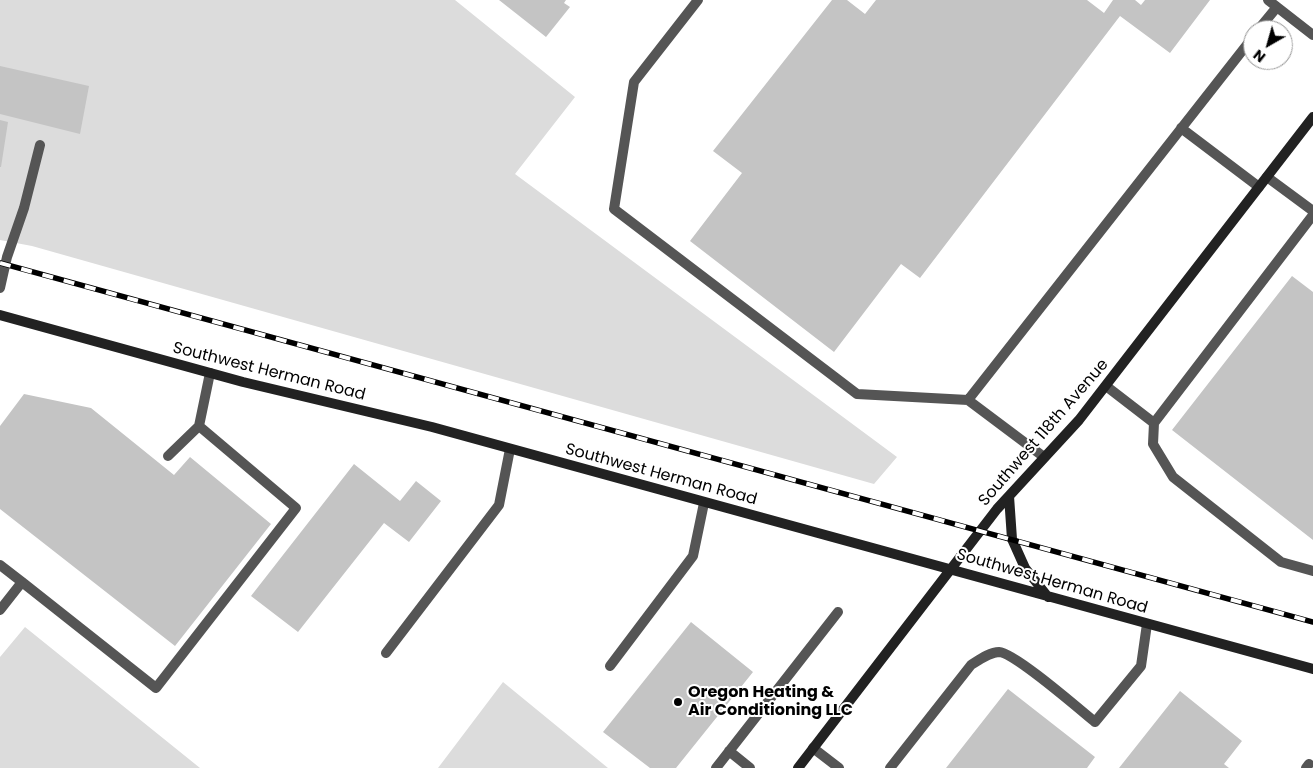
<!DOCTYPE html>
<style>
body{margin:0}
#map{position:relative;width:1313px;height:768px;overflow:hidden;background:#fff;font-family:Poppins,sans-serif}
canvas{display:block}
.north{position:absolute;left:1243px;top:20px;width:50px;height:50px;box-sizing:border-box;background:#fff;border:1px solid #999;border-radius:50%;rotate:218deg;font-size:14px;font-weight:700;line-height:20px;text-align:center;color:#000}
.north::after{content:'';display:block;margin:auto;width:18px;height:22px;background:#000;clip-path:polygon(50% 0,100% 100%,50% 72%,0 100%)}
</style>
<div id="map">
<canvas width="1313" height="768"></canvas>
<div class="north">N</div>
</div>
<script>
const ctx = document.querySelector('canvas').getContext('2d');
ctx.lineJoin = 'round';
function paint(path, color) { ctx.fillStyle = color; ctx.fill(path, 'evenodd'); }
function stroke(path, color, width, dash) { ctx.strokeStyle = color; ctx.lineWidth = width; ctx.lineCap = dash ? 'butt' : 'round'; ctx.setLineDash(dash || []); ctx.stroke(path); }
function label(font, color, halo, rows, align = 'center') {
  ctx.font = font + ' Poppins,sans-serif'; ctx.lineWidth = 4; ctx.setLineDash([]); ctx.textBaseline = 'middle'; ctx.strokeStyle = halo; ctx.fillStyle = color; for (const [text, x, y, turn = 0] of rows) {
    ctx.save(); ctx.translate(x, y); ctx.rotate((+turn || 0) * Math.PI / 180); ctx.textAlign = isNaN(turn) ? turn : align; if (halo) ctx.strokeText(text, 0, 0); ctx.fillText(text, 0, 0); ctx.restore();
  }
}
const green = new Path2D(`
 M0,0H455L575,97L515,174L897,457L874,484L32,246L0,240Z
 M25,627L200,768H0V657Z
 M503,682L608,768H438Z`);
const building = new Path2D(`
 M499,0H566L564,3L570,7L546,37Z
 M832,0H847L865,14L876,0H1087L1104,13L1113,0H1135L1141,5L1145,0H1210L1170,53L1120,16L920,278L901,264L834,352L690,241L742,173L713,151Z
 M0,66L89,86L80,134L0,114Z
 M0,120L8,122L1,167H0Z
 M1292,276L1313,292V540L1172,430Z
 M24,394L91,408L174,475L190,457L271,524L175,646L0,509V426Z
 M354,464L400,501L416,481L441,501L409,542L384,523L298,632L251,596Z
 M691,622L753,672L676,768H650L603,732Z
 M1008,689L1095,757L1087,768H946Z
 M1180,691L1242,741L1224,764L1229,768H1119Z`);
const lane = new Path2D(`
 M698,0L634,82L614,209L857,394L968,400
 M1268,0L1313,35
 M1258,30L1277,7
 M1181,128L1259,187
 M1267,177L1313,211
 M1313,215L1154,423L1153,444L1173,477L1281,562L1313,571
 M0,288L7,257L24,208L40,145
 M1106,386L1154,423
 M168,456L199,426
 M1044,457L968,400L1253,37
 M0,565L22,582L0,610
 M22,582L156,688L296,508L199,426L210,373
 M386,653L499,505L510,449
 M610,666L693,556L704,503
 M813,748L839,768
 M729,751L750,768
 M716,768L838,612
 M890,768L971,665C979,660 990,652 999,652C1015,653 1079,709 1095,722L1141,666L1147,624
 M1306,768L1309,764`);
const secondary = new Path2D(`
 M0,315L243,382L432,427L1313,669
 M1009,496L1012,539L1025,568L1048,597
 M798,768L997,509L1079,420L1313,117`);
const rail = new Path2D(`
 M0,263L1313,622`);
const markers = [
 [678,702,5,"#000"]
];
const streetNames = [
 ["Southwest Herman Road",269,372,14],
 ["Southwest 118th Avenue",1044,433,-49],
 ["Southwest Herman Road",661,475,15],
 ["Southwest Herman Road",1052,582,16]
];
const poiNames = [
 ["Oregon Heating &",688,693],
 ["Air Conditioning LLC",688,711]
];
paint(green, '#dcdcdc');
paint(building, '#c4c4c4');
stroke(lane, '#555', 10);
stroke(secondary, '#222', 10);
stroke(rail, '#000', 5.5);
stroke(rail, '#fff', 4, [11]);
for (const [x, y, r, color] of markers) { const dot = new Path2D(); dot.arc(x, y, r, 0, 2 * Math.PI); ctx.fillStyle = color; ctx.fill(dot); stroke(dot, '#fff', 2); }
label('16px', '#000', '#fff', streetNames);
label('bold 16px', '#000', '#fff', poiNames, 'left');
</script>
